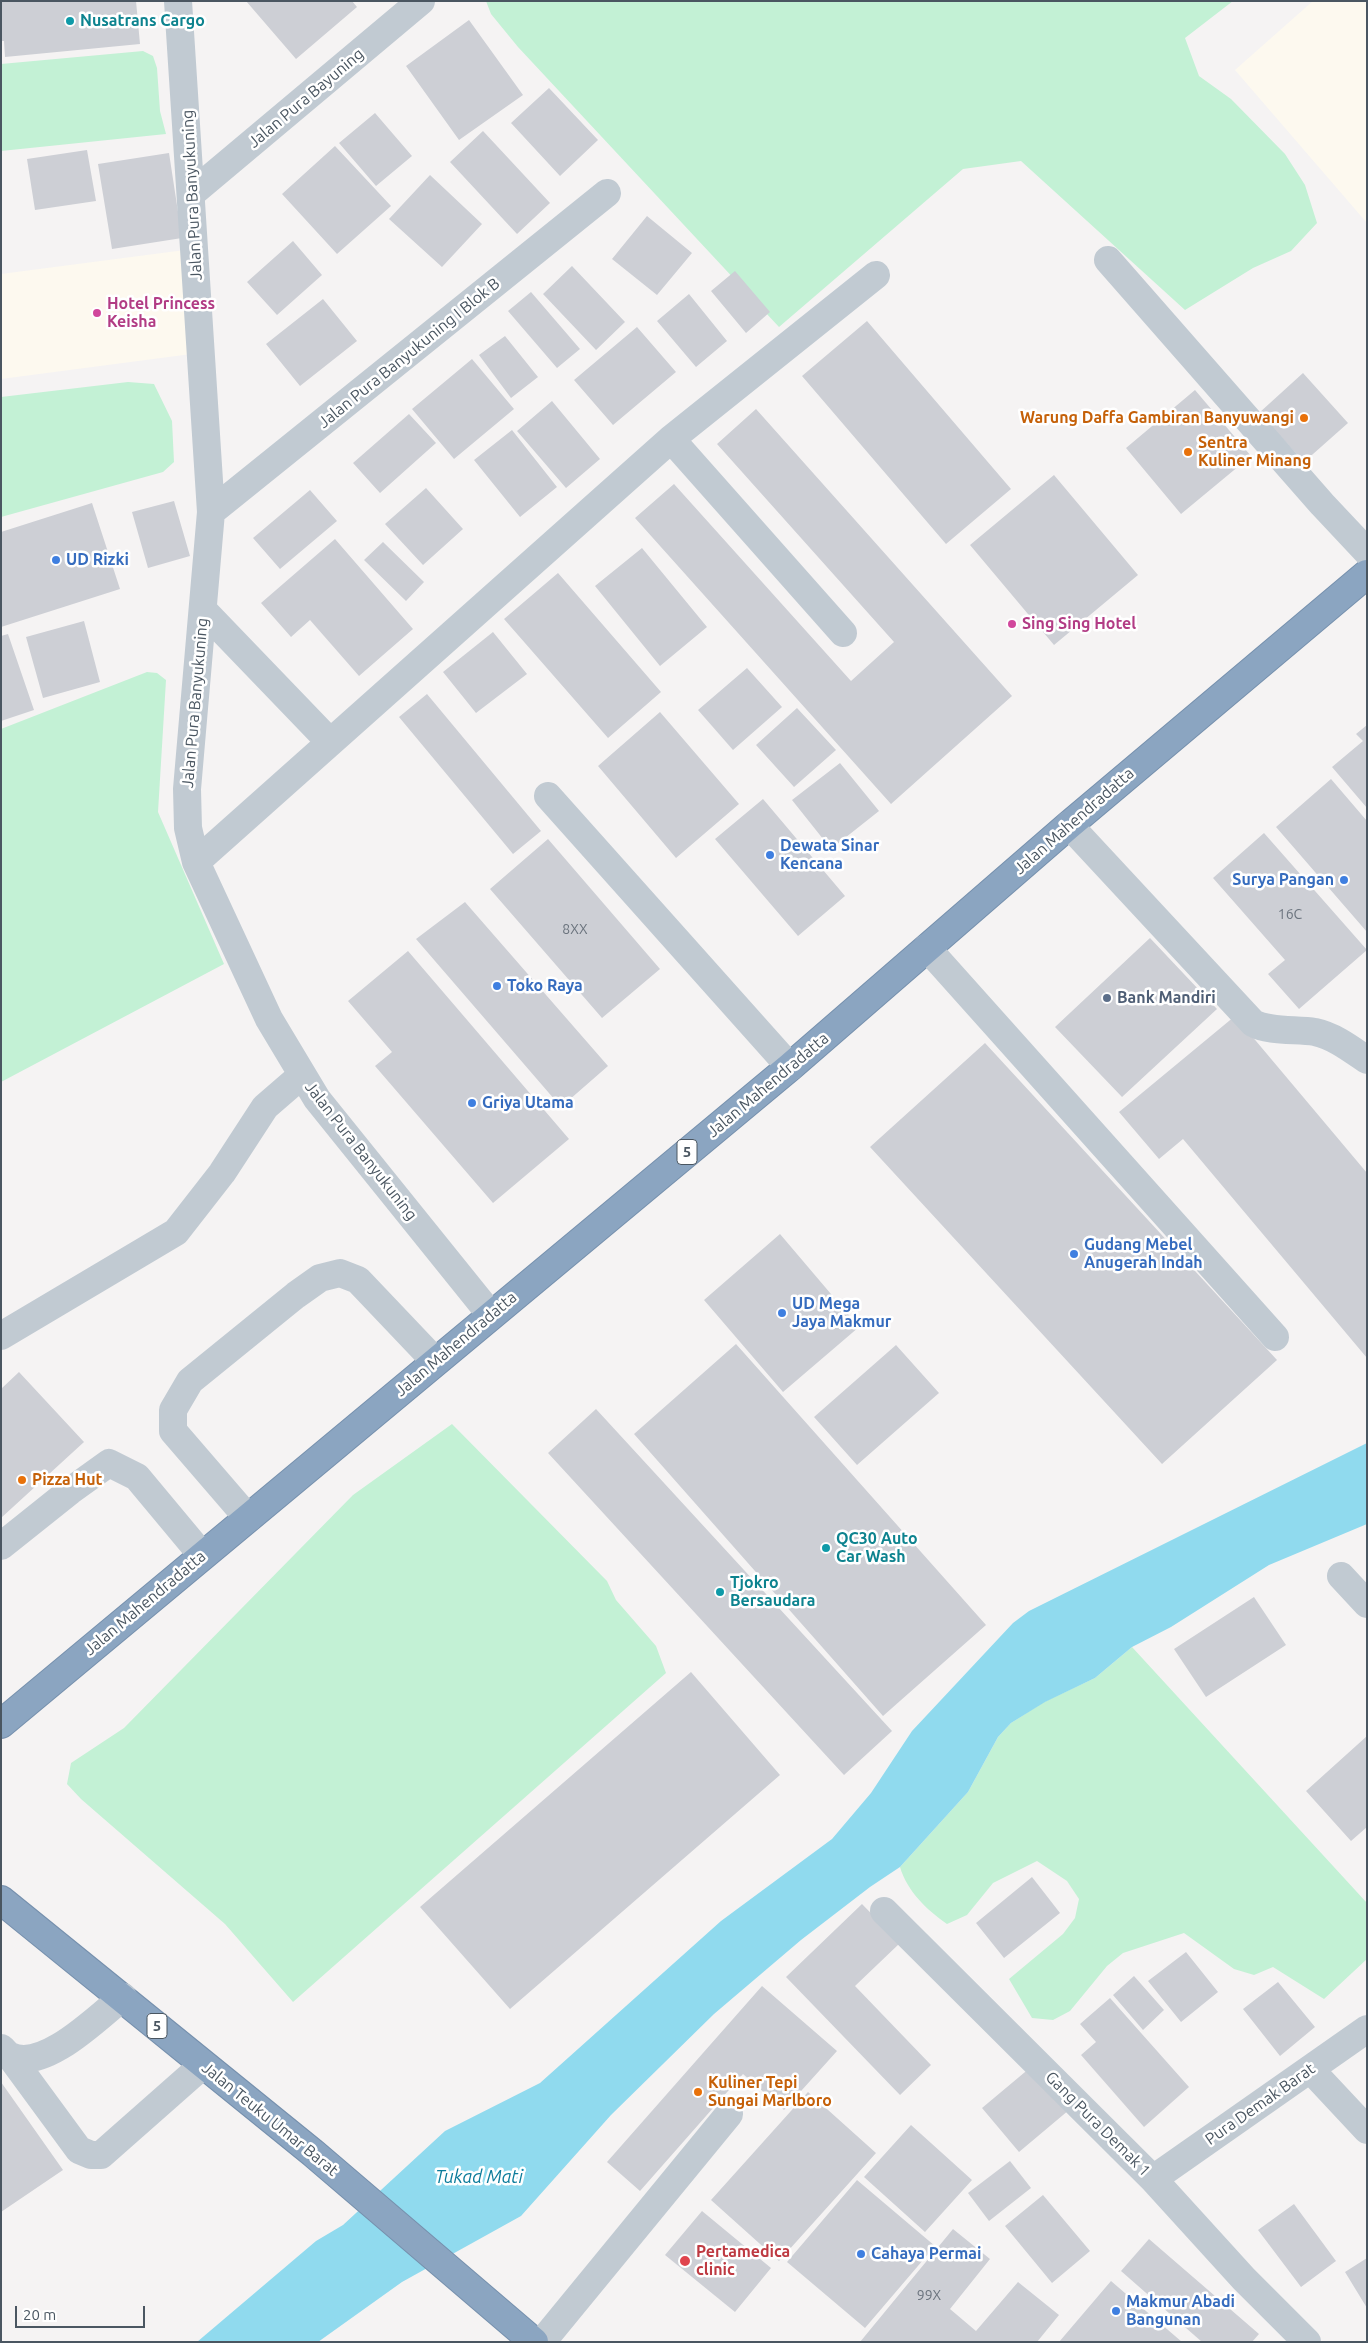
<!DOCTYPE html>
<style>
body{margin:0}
#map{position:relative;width:1368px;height:2343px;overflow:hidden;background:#f5f3f3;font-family:Ubuntu,sans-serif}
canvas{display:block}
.frame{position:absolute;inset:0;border:2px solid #4a5661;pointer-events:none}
.scale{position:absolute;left:15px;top:2306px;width:130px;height:22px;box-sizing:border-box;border:2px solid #4a5661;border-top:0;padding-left:6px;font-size:15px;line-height:18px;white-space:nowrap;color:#4a5661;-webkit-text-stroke:4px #fff;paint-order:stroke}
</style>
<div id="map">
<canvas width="1368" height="2343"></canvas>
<div class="frame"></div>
<div class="scale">20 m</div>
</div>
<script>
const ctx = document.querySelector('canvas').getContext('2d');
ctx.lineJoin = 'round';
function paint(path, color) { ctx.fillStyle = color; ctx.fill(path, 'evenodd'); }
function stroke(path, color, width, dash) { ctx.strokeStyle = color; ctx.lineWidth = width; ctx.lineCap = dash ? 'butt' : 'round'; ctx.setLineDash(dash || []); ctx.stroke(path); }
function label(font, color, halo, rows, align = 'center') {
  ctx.font = font + ' Ubuntu,sans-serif'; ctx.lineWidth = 5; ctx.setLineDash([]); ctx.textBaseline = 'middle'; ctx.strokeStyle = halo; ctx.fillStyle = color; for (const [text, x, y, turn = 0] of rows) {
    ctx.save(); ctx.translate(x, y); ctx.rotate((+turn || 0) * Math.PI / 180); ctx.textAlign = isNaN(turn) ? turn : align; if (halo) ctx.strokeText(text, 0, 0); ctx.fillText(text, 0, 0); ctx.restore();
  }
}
const commercial = new Path2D(`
 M1313,1H1367V223L1235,70Z
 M185,250L199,353L1,379V274Z`);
const green = new Path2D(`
 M486,1H1233L1185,38L1199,76L1231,99L1285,154L1305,185L1317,223L1291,251L1253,268L1185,310L1021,161L963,169L779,327L518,47L491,14Z
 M143,51L153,56L157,68L160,111L166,134L1,151V64Z
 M128,382L154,384L172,421L174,462L163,472L1,517V397Z
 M147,672L157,673L166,680L158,812L224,964L1,1082V729Z
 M452,1424L607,1581L616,1600L656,1646L666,1673L293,2002L225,1924L81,1799L67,1784L71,1763L124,1728L353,1495Z
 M1132,1647L1367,1903V1959L1324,1999L1273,1967L1254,1975L1234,1969L1184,1933L1123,1953L1107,1966L1070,2011L1053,2020L1032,2018L1009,1979L1063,1934L1075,1918L1079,1899L1067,1881L1037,1861L993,1883L967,1915L947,1924C927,1910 907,1891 900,1867L968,1792L998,1737L1011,1723L1044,1702L1095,1678Z`);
const water = new Path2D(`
 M1367,1443V1524L1269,1565L1171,1627L1132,1647L1095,1678L1045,1702L1011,1723L998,1737L968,1792L900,1867L870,1887L801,1940L714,2014L611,2115L521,2216L402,2282L318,2342H197L316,2241L343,2225L445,2131L540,2083L721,1921L832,1839L871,1793L912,1731L1013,1623L1029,1611Z`);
const building = new Path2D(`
 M1,1H136L140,44L5,57L4,41H1Z
 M246,1H352L357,7L296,59Z
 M469,20L523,95L459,140L406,66Z
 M549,88L598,140L560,176L511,123Z
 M375,113L412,156L376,186L339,143Z
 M483,131L550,203L517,234L450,162Z
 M335,146L391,206L337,254L282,194Z
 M87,150L96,201L35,210L27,159Z
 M169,153L182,238L112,249L98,164Z
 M430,175L482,224L442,267L389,219Z
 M647,216L692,253L657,295L612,259Z
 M293,241L322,275L277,315L247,282Z
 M572,266L625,322L596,350L543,294Z
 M735,271L770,312L746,333L711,291Z
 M531,292L580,349L557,368L508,311Z
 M689,294L727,341L696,367L657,321Z
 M323,299L357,341L300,386L266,344Z
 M867,321L1011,489L946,544L802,376Z
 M637,327L676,372L613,425L574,380Z
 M505,336L538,377L511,398L479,355Z
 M472,359L514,409L454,459L412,409Z
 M1303,373L1348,423L1304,462L1259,413Z
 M1195,390L1251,456L1181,514L1126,448Z
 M552,401L600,459L566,488L517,431Z
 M756,409L1012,696L891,804L635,518L674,484L851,681L894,642L717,444Z
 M409,414L436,443L380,493L353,463Z
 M512,430L557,487L520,517L474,460Z
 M1054,475L1138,575L1054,645L970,545Z
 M426,488L463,529L423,565L385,524Z
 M310,490L337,521L280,569L253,538Z
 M174,501L190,556L148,568L132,512Z
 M92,503L120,589L1,627V532Z
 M335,539L413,629L359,676L310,620L291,637L261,603Z
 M383,542L424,582L406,601L364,560Z
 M642,548L707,627L660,666L595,586Z
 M558,573L661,692L608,738L504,619Z
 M84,621L100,682L43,698L26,637Z
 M493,632L527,674L476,713L443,672Z
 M8,634L34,710L1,721V636Z
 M747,668L782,707L733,750L698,710Z
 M427,694L541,831L513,854L399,717Z
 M797,708L836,750L794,787L756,745Z
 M660,712L739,804L676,858L598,766Z
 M1367,725V808L1332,767L1363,741L1356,734Z
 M840,763L879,811L831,849L792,800Z
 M1331,779L1367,821V932L1276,827Z
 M763,799L845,896L798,936L715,839Z
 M1264,833L1367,950L1299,1009L1268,974L1285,960L1213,878Z
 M548,839L660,969L602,1018L490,889Z
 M465,902L608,1066L561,1107L416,939Z
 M1150,938L1217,1009L1122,1097L1055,1027Z
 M408,951L569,1139L493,1203L375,1066L392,1052L348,1001Z
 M1235,1016L1367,1173V1358L1183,1139L1159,1159L1119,1112Z
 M985,1043L1277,1360L1162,1464L870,1147Z
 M780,1234L859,1327L783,1392L704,1300Z
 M736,1344L986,1625L883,1716L634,1434Z
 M896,1345L939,1393L857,1465L814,1417Z
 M19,1372L84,1442L1,1518V1389Z
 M596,1409L892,1731L844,1775L548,1453Z
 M1254,1597L1286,1645L1206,1697L1174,1649Z
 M691,1672L780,1775L510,2009L420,1907Z
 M1367,1736V1827L1351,1841L1306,1791Z
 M1032,1877L1060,1913L1004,1958L976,1923Z
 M862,1904L900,1943L855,1986L931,2065L900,2095L786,1977Z
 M1186,1952L1218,1992L1181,2022L1148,1981Z
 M1134,1976L1164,2010L1143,2030L1113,1995Z
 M1278,1982L1315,2027L1280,2056L1243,2009Z
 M762,1986L837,2051L784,2110L743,2074L640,2191L607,2162Z
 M1110,1998L1189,2087L1144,2127L1081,2055L1096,2042L1080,2024Z
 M1031,2067L1069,2110L1019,2152L982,2108Z
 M1,2082L63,2170L1,2212Z
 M808,2092L876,2153L779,2261L711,2200Z
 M911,2125L972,2180L925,2232L864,2177Z
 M1010,2161L1031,2188L989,2221L968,2193Z
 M857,2180L935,2246L865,2328L787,2262Z
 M1043,2195L1090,2251L1052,2283L1005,2226Z
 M1294,2204L1336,2261L1301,2287L1258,2230Z
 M702,2211L771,2268L735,2312L665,2255Z
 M953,2229L990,2259L950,2309L976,2331L1018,2282L1059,2315L1037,2342H860Z
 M1149,2239L1259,2334L1252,2342H1202L1121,2271Z
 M1367,2258V2308L1345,2272Z
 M1111,2281L1182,2342H1059Z`);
const minor = new Path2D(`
 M178,1L211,512L187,789L188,828L196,862L269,1019L317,1099L491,1315
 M191,194L421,1
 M1108,260L1322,504L1367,552
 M671,439L843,633
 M211,512L607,193
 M203,610L330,742
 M548,796L790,1067
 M1069,825L1253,1023C1269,1032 1296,1029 1315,1032C1334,1036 1351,1049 1367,1060
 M196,862L671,439L876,275
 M927,948L1275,1337
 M1,1336L176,1232L222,1173L265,1107L302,1075
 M248,1518L173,1431V1410L190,1381L296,1295L320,1278L340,1273L358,1280L435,1361
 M1,1546L70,1491L109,1463L137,1477L202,1555
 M1341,1576L1367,1604
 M884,1911L1153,2179L1244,2279L1307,2342
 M1,2048C4,2050 7,2055 10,2056C44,2072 98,2017 123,1997
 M10,2056L79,2150L91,2155H101L203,2065
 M1310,2069L1367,2130
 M1153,2179L1367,2029
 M542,2342L729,2114`);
const highway = new Path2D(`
 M1,1724L790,1067L1069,825L1367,574
 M1,1900L313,2153L534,2342`);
const markers = [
 [70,21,5,"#0f9aa8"],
 [97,313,5,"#d1479c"],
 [1304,418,5,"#e8710a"],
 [1188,452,5,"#e8710a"],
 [56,560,5,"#3f7fe0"],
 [1012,624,5,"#d1479c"],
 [770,855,5,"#3f7fe0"],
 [1344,880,5,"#3f7fe0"],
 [497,986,5,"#3f7fe0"],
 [1107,998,5,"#5c6f8a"],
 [472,1103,5,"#3f7fe0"],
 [1074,1254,5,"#3f7fe0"],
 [782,1313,5,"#3f7fe0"],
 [22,1480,5,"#e8710a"],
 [826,1548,5,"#0f9aa8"],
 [720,1592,5,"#0f9aa8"],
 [698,2092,5,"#e8710a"],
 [861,2254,5,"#3f7fe0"],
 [685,2261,6,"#e0444e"],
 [1116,2311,5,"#3f7fe0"]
];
const numberNames = [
 ["16C",1290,914],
 ["8XX",575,929],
 ["99X",929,2295]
];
const shields = [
 [687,1152,20],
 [157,2026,20]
];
const shieldNames = [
 ["5",687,1152],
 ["5",157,2026]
];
const cultureNames = [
 ["Nusatrans Cargo",80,21],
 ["QC30 Auto",836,1539],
 ["Car Wash",836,1557],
 ["Tjokro",730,1583],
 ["Bersaudara",730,1601]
];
const streetNames = [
 ["Jalan Pura Bayuning",306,98,-40],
 ["Jalan Pura Banyukuning",192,195,-93],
 ["Jalan Pura Banyukuning I Blok B",409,353,-39],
 ["Jalan Pura Banyukuning",195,703,-85],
 ["Jalan Mahendradatta",1074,821,-41],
 ["Jalan Mahendradatta",768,1085,-40],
 ["Jalan Pura Banyukuning",361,1151,52],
 ["Jalan Mahendradatta",456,1344,-40],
 ["Jalan Mahendradatta",145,1603,-40],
 ["Pura Demak Barat",1260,2104,-35],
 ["Jalan Teuku Umar Barat",270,2119,39],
 ["Gang Pura Demak 1",1098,2124,45]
];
const hotelNames = [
 ["Hotel Princess",107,304],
 ["Keisha",107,322],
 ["Sing Sing Hotel",1022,624]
];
const foodNames = [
 ["Warung Daffa Gambiran Banyuwangi",1294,418,"right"],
 ["Sentra",1198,443],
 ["Kuliner Minang",1198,461],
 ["Pizza Hut",32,1480],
 ["Kuliner Tepi",708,2083],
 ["Sungai Marlboro",708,2101]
];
const shopNames = [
 ["UD Rizki",66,560],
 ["Dewata Sinar",780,846],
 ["Kencana",780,864],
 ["Surya Pangan",1334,880,"right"],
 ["Toko Raya",507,986],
 ["Griya Utama",482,1103],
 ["Gudang Mebel",1084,1245],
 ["Anugerah Indah",1084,1263],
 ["UD Mega",792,1304],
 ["Jaya Makmur",792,1322],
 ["Cahaya Permai",871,2254],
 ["Makmur Abadi",1126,2302],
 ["Bangunan",1126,2320]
];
const serviceNames = [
 ["Bank Mandiri",1117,998]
];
const healthNames = [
 ["Pertamedica",696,2252],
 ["clinic",696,2270]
];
const waterNames = [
 ["Tukad Mati",479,2177]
];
paint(commercial, '#fdf9ef');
paint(green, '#c3f1d5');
paint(water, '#90daee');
paint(building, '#cdcfd5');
stroke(highway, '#7690ad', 30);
stroke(minor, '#c1cad2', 28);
stroke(highway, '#8ba5c1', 28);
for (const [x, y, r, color] of markers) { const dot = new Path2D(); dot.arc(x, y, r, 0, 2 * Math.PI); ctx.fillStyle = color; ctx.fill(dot); stroke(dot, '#fff', 2); }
label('14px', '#6b747e', null, numberNames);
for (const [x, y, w] of shields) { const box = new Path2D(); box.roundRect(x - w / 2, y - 12.5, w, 25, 4); ctx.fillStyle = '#fff'; ctx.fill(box); stroke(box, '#4a5661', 1); }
label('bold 15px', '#4a5661', null, shieldNames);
label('bold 16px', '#0d838f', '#fff', cultureNames, 'left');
label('16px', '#4a5661', '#fff', streetNames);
label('bold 16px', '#b23c85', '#fff', hotelNames, 'left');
label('bold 16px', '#c56008', '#fff', foodNames, 'left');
label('bold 16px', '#366cbe', '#fff', shopNames, 'left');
label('bold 16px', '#4e5e75', '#fff', serviceNames, 'left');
label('bold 16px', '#be3a42', '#fff', healthNames, 'left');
label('italic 18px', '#0c7c9b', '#fff', waterNames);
</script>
